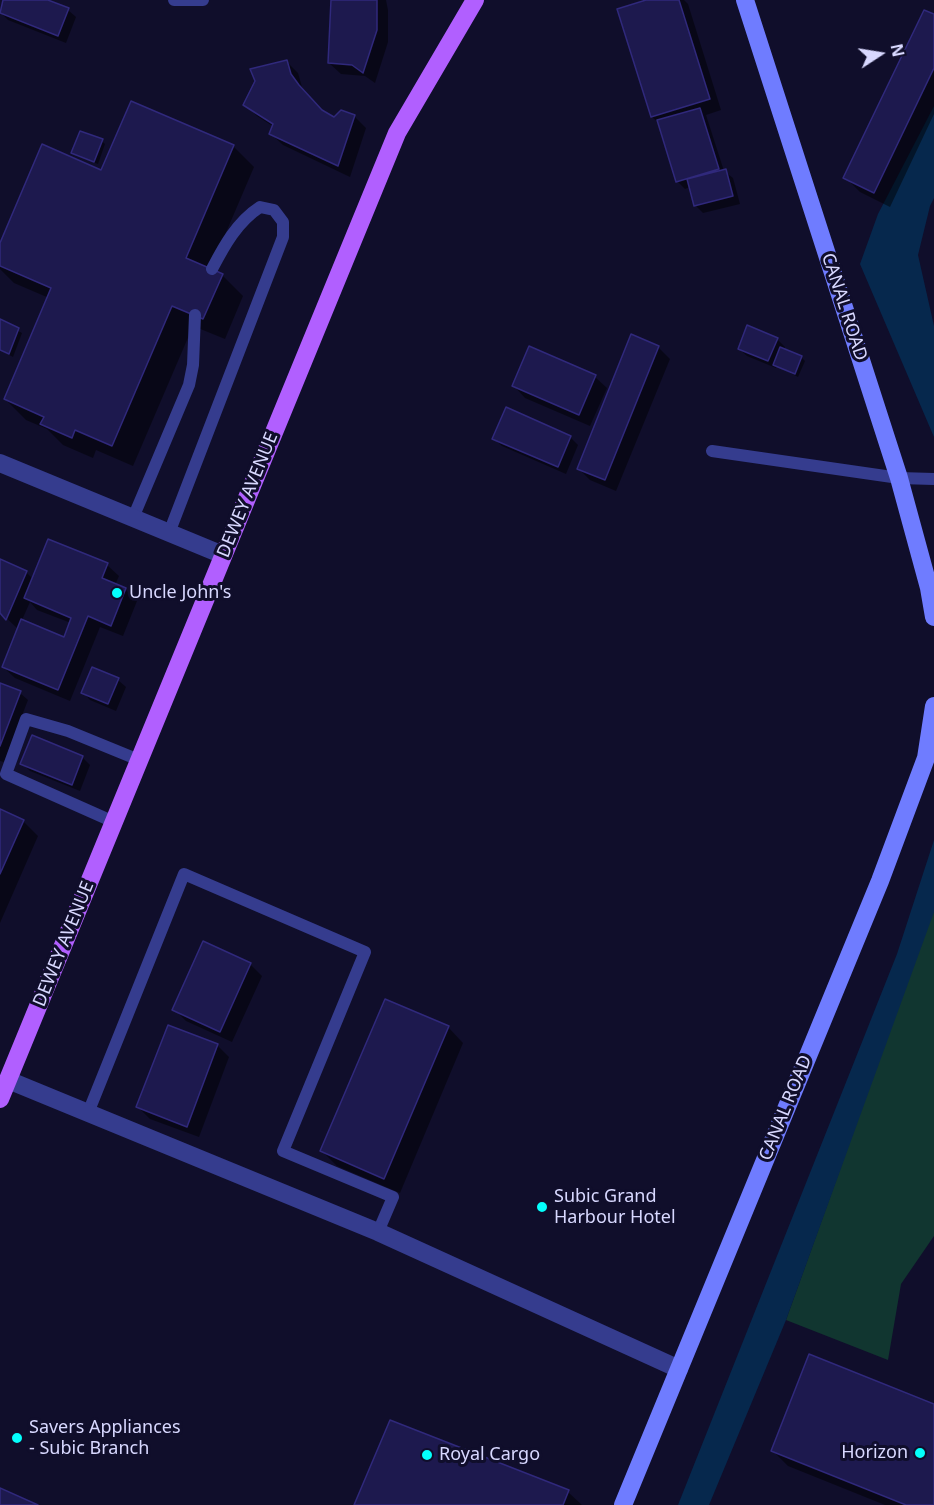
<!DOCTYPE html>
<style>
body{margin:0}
#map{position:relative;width:934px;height:1505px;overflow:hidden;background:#100e2b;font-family:"Noto Sans",sans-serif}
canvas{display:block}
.north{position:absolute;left:850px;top:24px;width:60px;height:60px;-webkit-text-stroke:4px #100e2b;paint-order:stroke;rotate:78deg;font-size:16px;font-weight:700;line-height:24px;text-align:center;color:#d8d8ff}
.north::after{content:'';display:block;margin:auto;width:21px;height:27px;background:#d8d8ff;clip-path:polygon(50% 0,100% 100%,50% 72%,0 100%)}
</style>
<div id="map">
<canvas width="934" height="1505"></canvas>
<div class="north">N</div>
</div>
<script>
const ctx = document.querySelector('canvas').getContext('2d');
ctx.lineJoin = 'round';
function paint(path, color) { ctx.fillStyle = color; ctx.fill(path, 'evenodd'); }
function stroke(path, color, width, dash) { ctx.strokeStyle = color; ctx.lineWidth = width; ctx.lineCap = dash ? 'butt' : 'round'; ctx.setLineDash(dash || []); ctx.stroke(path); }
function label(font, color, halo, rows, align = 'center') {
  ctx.font = font + ' "Noto Sans",sans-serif'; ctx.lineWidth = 6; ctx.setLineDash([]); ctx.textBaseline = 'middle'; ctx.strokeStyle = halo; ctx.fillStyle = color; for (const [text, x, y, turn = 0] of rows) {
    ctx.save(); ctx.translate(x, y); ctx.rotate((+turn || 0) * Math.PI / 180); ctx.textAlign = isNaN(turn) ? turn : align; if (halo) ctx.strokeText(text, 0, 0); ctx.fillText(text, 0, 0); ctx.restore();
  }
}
const green = new Path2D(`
 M934,907V1236L901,1284L888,1360L786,1320Z`);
const water = new Path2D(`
 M934,106V198L930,206L918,255L934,326V437L860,264L878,214Z
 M934,840V912L786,1320L709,1505H678L897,954Z`);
const shadow = new Path2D(`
 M5,0H44L68,10L76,17L66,43L8,20L0,12Z
 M333,0H386L388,10V42L375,83L365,76L341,74L329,63Z
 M646,0H684L688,4L721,110L706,115L724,171L733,178L740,204L703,213L695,205L690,187L685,189L677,181L660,124L652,117Z
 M934,16V114L890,207L860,192L845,177Z
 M287,62L298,73L302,87L323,112L334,119L354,116L366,128L350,177L283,145L271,134L274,127L257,116L245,104Z
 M132,103L233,146L254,167L210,270L222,275L243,296L225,339L193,326L133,466L96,450L93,458L63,445L47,429L26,420L5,399L49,298L14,283L0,269V247L102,172Z
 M102,141L105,144L98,164L77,156L73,152Z
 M0,321L22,333L13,357L0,350Z
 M777,339L785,347L784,350L801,357L805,361L798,377L777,366L776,368L747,356L739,349Z
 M658,347L670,359L616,491L590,480L578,468Z
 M595,377L607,388L590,426L525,398L514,386Z
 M570,437L578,445L566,474L502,446L494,439Z
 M0,561L26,572L33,579L107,565L119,576L115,585L125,589L137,601L123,636L100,627L70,701L15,678L3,667L18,629L0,612ZM30,602L37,610L71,623L64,639L22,620Z
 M118,680L126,687L116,711L90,700L83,692Z
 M0,685L20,693L28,700L4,762L0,761Z
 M82,757L90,765L80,791L30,771L22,763Z
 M0,811L23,821L38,836L0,923Z
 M250,964L262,976L232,1042L186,1021L174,1009Z
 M448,1027L463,1043L400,1193L337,1166L322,1151Z
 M217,1045L229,1057L199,1137L150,1119L138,1107Z
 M934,1406V1505H885L788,1466L773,1451Z
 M391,1422L568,1492L582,1505H356Z`);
const building = new Path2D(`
 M3,0H48L69,8L58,36L0,13Z
 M331,0H377V30L363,73L352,65L328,63Z
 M646,0H679L710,99L651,117L617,9Z
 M924,10L934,14V68L874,193L843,178Z
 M287,60L291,74L299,85L322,110L334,117L341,110L355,115L338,166L269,134L273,124L243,105L255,81L250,69Z
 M131,101L234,145L186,258L223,274L203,319L172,306L112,446L75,430L72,438L40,424L44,417L4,399L51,288L0,266V243L42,144L101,170Z
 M700,108L719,169L676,182L657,120Z
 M80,131L103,139L94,162L71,153Z
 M726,169L733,196L694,206L687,179Z
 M0,319L19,328L9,354L0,350Z
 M747,325L778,338L768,361L738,349Z
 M631,334L659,346L605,480L577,469Z
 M529,346L596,375L579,415L512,386Z
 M780,347L802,356L795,374L773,365Z
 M506,407L571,436L558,467L492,439Z
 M48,539L108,563L102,578L126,588L111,626L88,616L58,690L2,667L21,619L64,637L71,618L24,598Z
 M0,559L27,571L6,620L0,613Z
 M92,667L119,678L108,704L81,693Z
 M0,683L21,691L0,746Z
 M32,735L83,756L72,785L20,764Z
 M0,809L24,820L0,874Z
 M203,941L251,963L220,1032L172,1010Z
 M385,999L449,1026L384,1179L320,1151Z
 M168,1025L218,1044L187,1127L136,1107Z
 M809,1354L934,1404V1505H906L771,1451Z
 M390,1420L569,1490L563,1505H354Z
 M0,1488L38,1505H0Z`);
const lane = new Path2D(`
 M174,0H203
 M712,451L899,478L934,479
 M133,518L189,385L193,365L195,315
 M169,533L283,237V222L274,210L260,207C237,222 224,246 212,269
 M114,822L6,774L26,719L68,731L139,760
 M88,1113L184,874L365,952L283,1151L393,1197L378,1232`);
const street = new Path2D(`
 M0,463L223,555
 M8,1080L378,1232L679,1369`);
const secondary = new Path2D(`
 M745,0L899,478L929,588L934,617
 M623,1505L880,881L926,758L934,706`);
const primary = new Path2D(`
 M0,1099L397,133L475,0`);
const markers = [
 [117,593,6,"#04fffc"],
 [542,1207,6,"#04fffc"],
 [17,1438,6,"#04fffc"],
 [920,1453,6,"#04fffc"],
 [427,1455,6,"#04fffc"]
];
const streetNames = [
 ["CANAL ROAD",844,307,72],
 ["DEWEY AVENUE",248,495,-68],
 ["DEWEY AVENUE",64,944,-68],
 ["CANAL ROAD",786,1108,-68]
];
const poiNames = [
 ["Uncle John's",129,593],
 ["Subic Grand",554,1197],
 ["Harbour Hotel",554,1218],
 ["Savers Appliances",29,1428],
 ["- Subic Branch",29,1449],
 ["Horizon",908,1453,"right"],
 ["Royal Cargo",439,1455]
];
paint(green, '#113630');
paint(water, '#06284d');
paint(shadow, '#0007');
paint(building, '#1d194e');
stroke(building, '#30297c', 1.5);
stroke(lane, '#353c8e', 12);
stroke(street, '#353c8e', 18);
stroke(secondary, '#6f7cff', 18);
stroke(primary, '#b15fff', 18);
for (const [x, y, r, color] of markers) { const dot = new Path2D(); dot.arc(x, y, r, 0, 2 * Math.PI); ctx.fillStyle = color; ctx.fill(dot); stroke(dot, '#100e2b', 2); }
label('18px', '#d8d8ff', '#100e2b', streetNames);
label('18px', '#d8d8ff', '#100e2b', poiNames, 'left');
</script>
